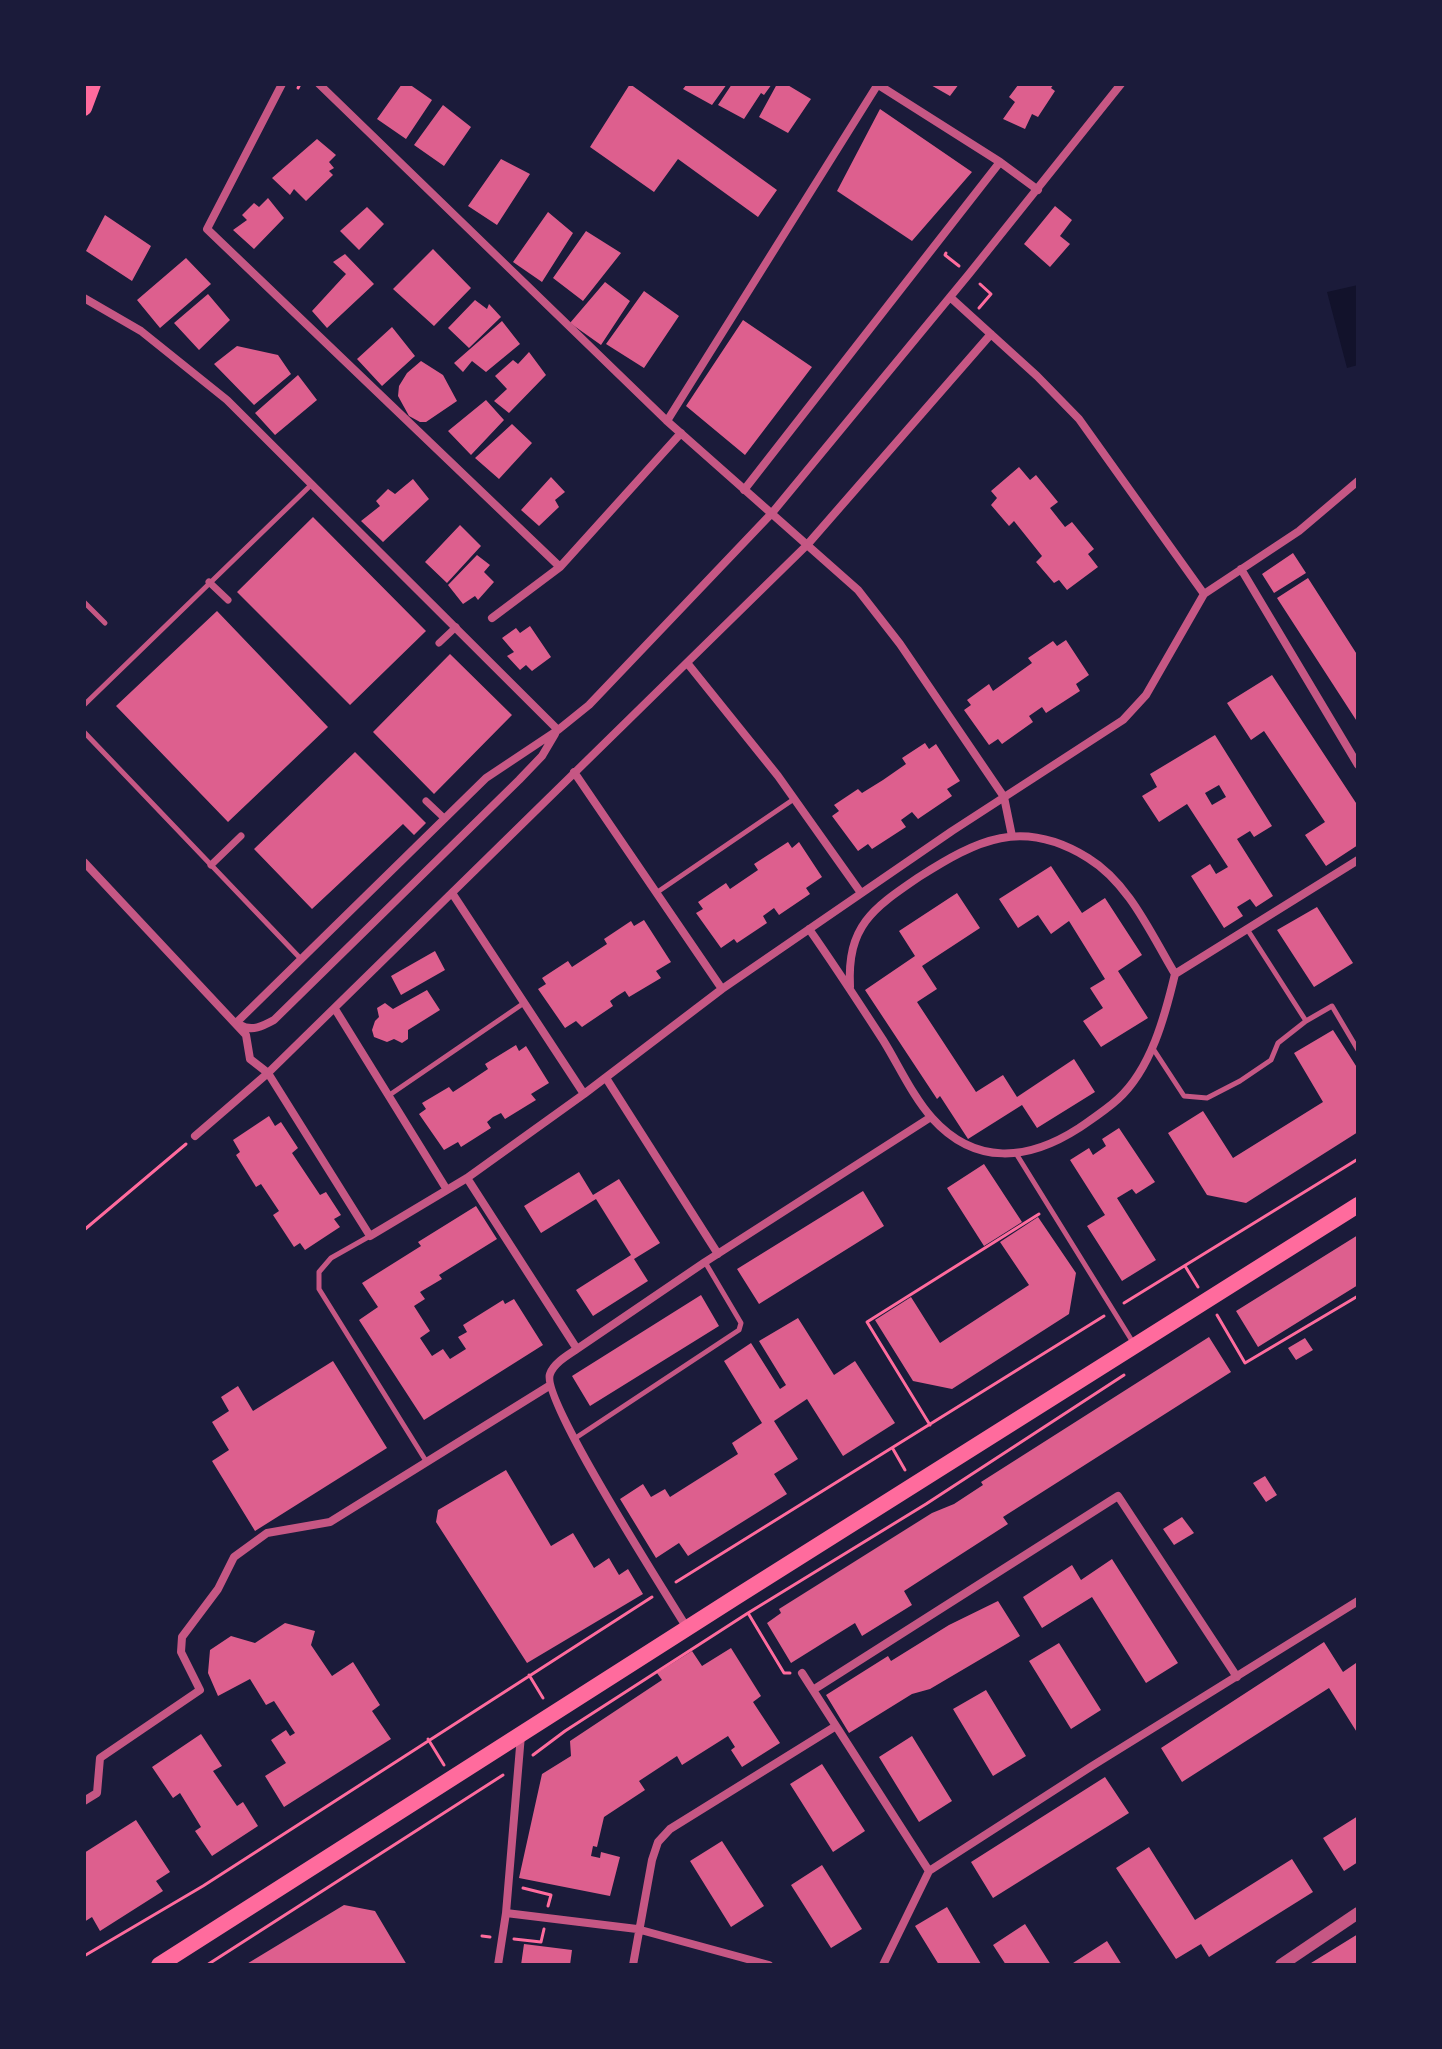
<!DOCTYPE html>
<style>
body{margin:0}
#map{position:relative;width:1442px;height:2049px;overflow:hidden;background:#1b1b3a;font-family:Arial,sans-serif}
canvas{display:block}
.frame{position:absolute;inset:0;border:86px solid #1b1b3a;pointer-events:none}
</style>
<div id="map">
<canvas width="1442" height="2049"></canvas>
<div class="frame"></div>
</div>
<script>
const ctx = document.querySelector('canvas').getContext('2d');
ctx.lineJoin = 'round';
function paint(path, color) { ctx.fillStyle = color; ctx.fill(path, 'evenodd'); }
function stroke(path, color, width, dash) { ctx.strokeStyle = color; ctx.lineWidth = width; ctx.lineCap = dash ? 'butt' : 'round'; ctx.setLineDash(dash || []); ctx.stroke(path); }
const water = new Path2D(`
 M1358,285V365L1347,368L1327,292Z`);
const building = new Path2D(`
 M402,84H409L432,100L406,139L377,119Z
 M630,84L777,190L758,217L678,159L654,192L590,147Z
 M687,84H727L712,105L683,89Z
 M732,84H772L764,95L761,93L744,119L718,105Z
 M777,84H786L811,99L788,133L759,117Z
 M929,84H959L950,96Z
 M1054,84L1051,88L1055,91L1038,117L1032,114L1025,129L1003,119L1015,102L1009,97L1018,85Z
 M443,105L471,127L444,166L414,145Z
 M880,109L972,172L912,241L837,191Z
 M317,139L336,155L329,162L334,168L329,171L333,175L306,201L294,189L290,195L272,178Z
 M501,159L530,174L497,225L468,206Z
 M268,198L284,218L254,249L233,230L247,220L242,215L254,203L259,207Z
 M1055,206L1072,220L1060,236L1070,244L1050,267L1024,244Z
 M367,207L384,224L359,250L340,231Z
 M548,212L573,233L542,282L513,262Z
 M105,215L151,246L132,281L86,251Z
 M586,231L621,253L583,301L553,278Z
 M433,249L471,288L434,326L393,289Z
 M345,254L374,284L327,328L312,311L346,274L333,262Z
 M186,258L211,284L160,328L137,300Z
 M605,282L630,301L601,345L570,323Z
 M644,291L679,316L644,368L606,344Z
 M208,294L230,320L199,350L174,323Z
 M475,300L487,309L489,304L501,317L469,348L448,328Z
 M743,320L812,367L745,455L686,406Z
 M502,321L520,344L486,372L472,361L463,372L454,363Z
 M392,327L415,356L382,386L357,359Z
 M237,346L278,355L291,374L254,405L214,364Z
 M529,352L546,375L509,413L494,401L507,389L495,376L513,360L518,364Z
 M421,361L443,375L457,401L426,422H420L409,416L398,396L399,386L407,373Z
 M298,375L317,400L275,435L255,413Z
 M486,400L504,420L471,455L448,431Z
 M512,424L532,443L499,479L475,458Z
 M1019,467L1030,480L1036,475L1058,502L1050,508L1065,527L1072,522L1094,549L1088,554L1098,567L1067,590L1059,580L1054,583L1036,562L1042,556L1014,521L1009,526L991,505L997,498L991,491Z
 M551,477L565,492L555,500L559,507L539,526L521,510Z
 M413,479L429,499L383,542L361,521L380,506L376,501L388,489L395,494Z
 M313,517L426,631L350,705L237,592Z
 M460,525L481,546L447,583L425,562Z
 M1293,553L1306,573L1274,593L1262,574Z
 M477,555L490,565L484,572L494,582L478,600L475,596L463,604L448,585Z
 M1308,578L1358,656V723L1277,598Z
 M217,611L328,727L228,822L116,706Z
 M530,626L551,657L532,671L526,665L520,670L507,656L514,652L502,638L516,628L520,633Z
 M1066,640L1089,675L1076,684L1080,691L1046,713L1042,707L1029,716L1033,722L1002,744L998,739L989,745L964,710L971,705L967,700L989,684L993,691L1032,663L1028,658L1053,641L1057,646Z
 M450,654L512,715L434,794L373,732Z
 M1272,675L1358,806V845L1326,866L1305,835L1325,822L1264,731L1251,740L1227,703Z
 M1215,735L1272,826L1254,837L1250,831L1237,839L1273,896L1256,907L1250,899L1237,907L1243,916L1224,928L1191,876L1210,864L1216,874L1228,867L1187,804L1159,822L1142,796L1157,787L1150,774ZM1219,785L1226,797L1212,805L1205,793Z
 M925,743L929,749L936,744L960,781L947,789L952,796L918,819L912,812L901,820L906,827L872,849L868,844L858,851L832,816L839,811L834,805L858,789L862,793L883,780L906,764L902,758Z
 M355,752L426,823L414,835L403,824L312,909L254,849Z
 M788,842L792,848L799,842L822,877L806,888L810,894L779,915L774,908L763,916L767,923L737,943L734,939L721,948L696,913L703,909L698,902L726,883L730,889L758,870L754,864Z
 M1051,866L1082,913L1105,898L1142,955L1118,971L1148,1018L1101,1047L1083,1021L1103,1008L1090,988L1105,979L1069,921L1051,934L1038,915L1018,928L999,899Z
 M957,893L980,928L922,966L937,989L917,1002L976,1092L1003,1075L1017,1097L1074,1059L1095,1092L1037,1128L1022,1105L968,1139L940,1096L937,1099L865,990L915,956L899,931Z
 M1317,907L1353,963L1314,987L1277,930Z
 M644,920L671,962L656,971L661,978L629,997L625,991L617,996L610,1001L613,1006L582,1027L576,1021L565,1028L538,989L546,984L542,978L568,961L572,967L607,944L604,939L631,921L634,926Z
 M435,951L445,970L401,995L391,976Z
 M427,990L440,1010L408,1030V1039L402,1043L394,1039L387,1042L374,1037L372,1030L375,1021L379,1017L377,1008L385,1003L393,1009Z
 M1333,1030L1358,1069V1132L1246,1203L1207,1195L1168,1133L1203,1111L1233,1158L1323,1102L1294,1053Z
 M516,1045L519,1051L526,1046L549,1083L531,1094L536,1100L505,1119L501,1113L493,1117L487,1122L491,1128L461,1147L458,1142L444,1150L419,1114L426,1109L422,1103L449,1087L453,1092L470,1081L488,1069L485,1064Z
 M269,1116L275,1126L281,1122L298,1148L292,1153L320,1195L326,1192L341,1215L334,1219L340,1227L305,1250L300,1243L294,1247L273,1215L279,1211L261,1184L256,1187L236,1155L240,1152L233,1140Z
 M1119,1128L1155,1182L1136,1194L1132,1189L1117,1198L1156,1260L1122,1281L1087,1226L1105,1215L1070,1160L1089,1148L1093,1155L1106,1146L1102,1139Z
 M984,1164L1022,1222L984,1246L947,1188Z
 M579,1172L593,1195L619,1179L660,1243L634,1259L648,1281L593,1316L576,1290L631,1255L596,1199L541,1233L524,1206Z
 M863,1191L884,1226L759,1304L737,1269Z
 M476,1206L497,1239L439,1275L442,1279L420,1292L425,1299L414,1306L430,1331L420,1338L432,1356L443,1349L450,1359L466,1349L458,1337L467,1332L463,1325L503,1300L505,1304L514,1299L543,1345L424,1420L359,1320L378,1307L362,1283L421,1246L418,1242Z
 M1038,1217L1076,1273L1069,1314L952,1389L913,1381L875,1320L911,1297L940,1343L1029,1285L1000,1242Z
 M1358,1235V1285L1258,1347L1236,1311Z
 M701,1295L719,1326L590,1406L572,1376Z
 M798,1318L834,1375L855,1361L895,1423L843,1456L807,1399L774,1421L798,1459L774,1474L787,1494L688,1556L679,1543L656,1558L620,1499L643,1484L651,1497L665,1489L670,1497L738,1454L732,1443L762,1423L724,1361L751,1343L780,1389L786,1385L759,1341Z
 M1209,1337L1231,1372L1003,1517L1008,1524L904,1591L912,1605L862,1636L855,1623L791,1663L767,1623L781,1613L779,1609L932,1513L954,1504L983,1485L981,1482Z
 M1305,1338L1313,1350L1296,1360L1288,1348Z
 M333,1361L387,1448L255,1531L212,1461L229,1450L212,1422L229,1411L221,1397L238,1386L253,1411Z
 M506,1470L551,1546L573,1533L594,1568L609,1558L619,1575L628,1569L643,1594L527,1663L436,1522L438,1510Z
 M1265,1476L1277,1495L1266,1502L1253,1483Z
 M1182,1517L1194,1533L1174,1545L1163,1529Z
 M1112,1559L1178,1663L1146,1683L1092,1597L1042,1628L1023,1597L1072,1565L1081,1580Z
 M998,1601L1020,1636L930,1689L912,1694L849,1733L826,1695L888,1656L891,1661L949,1625Z
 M285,1623L315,1631L311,1645L332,1676L353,1662L380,1705L372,1711L391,1739L284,1807L265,1776L286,1763L271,1740L286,1730L290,1736L295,1733L274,1701L266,1705L250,1679L218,1696L208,1673L210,1650L231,1636L255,1643Z
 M1324,1642L1343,1672L1356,1663L1358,1667V1734L1329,1688L1182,1782L1161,1748Z
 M1059,1643L1101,1710L1071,1729L1029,1661Z
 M731,1648L761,1696L753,1702L780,1743L742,1767L731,1750L735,1747L728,1736L682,1765L677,1756L639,1781L645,1790L604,1817L597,1847L593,1846L591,1856L600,1858L601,1852L620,1857L610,1896L519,1878L542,1774L571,1756L570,1741L662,1680L657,1673L692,1651L702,1666Z
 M986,1690L1026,1756L993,1776L953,1709Z
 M201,1734L222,1766L213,1771L237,1806L243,1802L258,1826L212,1856L195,1831L201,1827L180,1793L173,1798L152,1767Z
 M912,1736L952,1801L919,1822L879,1757Z
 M822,1764L865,1831L833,1852L790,1784Z
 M1105,1777L1129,1813L993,1898L971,1862Z
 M1358,1816V1862L1344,1871L1323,1838Z
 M136,1820L170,1872L156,1881L163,1891L100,1931L92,1917L84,1922V1853Z
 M722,1841L764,1906L731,1927L690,1861Z
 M1149,1847L1195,1920L1292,1859L1313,1892L1209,1957L1201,1944L1176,1959L1116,1868Z
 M822,1865L862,1929L831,1948L791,1885Z
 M344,1905L375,1911L407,1965H245Z
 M947,1907L981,1964L979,1965H939L915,1926Z
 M1025,1924L1051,1965H1006L993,1945Z
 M1358,1934V1965H1312L1311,1963Z
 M1107,1941L1122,1965H1074L1073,1963Z
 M524,1944L572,1950L570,1965H521Z`);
const path = new Path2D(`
 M298,88L300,84
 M946,253L945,255L959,266
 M979,308L991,294L980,284
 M84,1230L186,1144
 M1185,1266L1198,1287
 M1124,1303L1358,1159
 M1217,1315L1245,1363L1358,1296
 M930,1425L867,1322L1039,1214
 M893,1449L905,1470
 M676,1582L1104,1316
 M790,1673H784L748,1613L926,1504L1124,1375
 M529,1675L543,1698
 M428,1739L444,1765
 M533,1755L565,1731L748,1613
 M523,1888L551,1895L548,1906
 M482,1936L490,1937
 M514,1939L541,1942L544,1929
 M84,1956L203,1886L652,1597
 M207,1965L503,1775`);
const service = new Path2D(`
 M84,602L105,623
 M84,705L312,484
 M84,732L300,958
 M656,893L794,799
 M1247,929L1306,1021L1332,1006L1358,1050
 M1152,1047L1184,1096L1207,1098L1240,1081L1271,1060L1278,1043L1306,1021
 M388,1096L524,1003
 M1017,1155L1134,1344
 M370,1236L331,1258L319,1272V1289L426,1461
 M574,1439L739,1330L741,1323L705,1262`);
const pedestrian = new Path2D(`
 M209,582L228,600
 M439,643L456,627
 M426,801L444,818
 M211,865L241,836`);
const minor = new Path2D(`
 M282,84L207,229L560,567
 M319,84L667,421L858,590L900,644L1004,797L1012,836
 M877,84L1000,162L1038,190
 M950,297L1037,376L1079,419L1204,594
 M84,298L141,331L227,400L558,730
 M667,421L878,84
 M744,490L1000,162
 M1241,569L1358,765
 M492,618L560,567L681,433
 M688,664L778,776L861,893
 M574,772L722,989
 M84,862L246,1035L250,1059L268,1073L370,1236L467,1178L584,1094L722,989L952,831L1123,720L1146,695L1204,594L1299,531L1358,481
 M452,893L584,1094
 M809,929C835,966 859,1003 883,1040C898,1064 913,1097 932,1118C975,1166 1028,1161 1079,1128C1092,1119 1106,1110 1118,1099C1151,1069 1165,1016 1175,974C1151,934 1129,883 1088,858C1022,817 977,840 919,877C872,909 847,926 850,987
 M1175,974L1358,860
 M335,1009L447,1190
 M236,1023L486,778L558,730L589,705L772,513L969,274L1121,84
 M240,1025C252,1032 263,1026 274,1020L519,780L542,756L555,734
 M606,1078L718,1254
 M195,1136L268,1073L807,545L991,334
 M467,1178L577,1349
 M687,1628C667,1595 540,1398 550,1374C554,1363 568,1355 577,1349L705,1262L931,1117
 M802,1673L929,1871
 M813,1690L1118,1496L1237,1677
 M84,1801L97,1793L100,1758L200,1690L181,1652L182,1637L218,1589L234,1557L267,1533L330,1522L549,1386
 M506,1913L637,1929L769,1965
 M498,1965L506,1913L521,1735
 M633,1965L652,1860L658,1842L670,1829L836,1726
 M883,1965L929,1871L1092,1766L1358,1601`);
const tertiary = new Path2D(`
 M1281,1965L1358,1913`);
const primary = new Path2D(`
 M159,1965L736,1597L1358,1205`);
const trunk = new Path2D(`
 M84,108L93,84`);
paint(water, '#12122b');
paint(building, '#dd5f8e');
stroke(path, '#ff6b9d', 3);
stroke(service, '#c65784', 5);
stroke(pedestrian, '#c65784', 7);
stroke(minor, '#c65784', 8);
stroke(tertiary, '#c65784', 12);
stroke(primary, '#ff6b9d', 16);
stroke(trunk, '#ff6b9d', 16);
</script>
